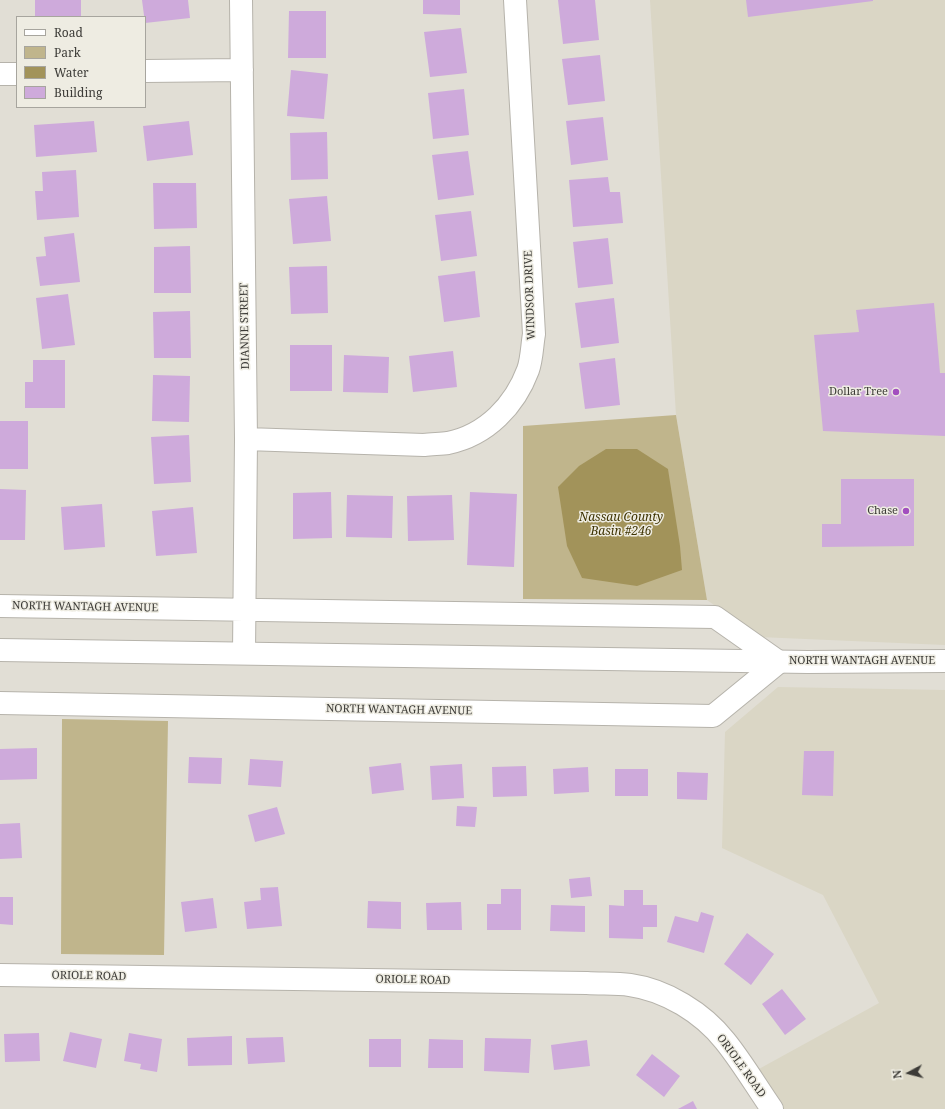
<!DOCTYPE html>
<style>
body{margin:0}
#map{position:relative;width:945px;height:1109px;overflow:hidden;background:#e1ded5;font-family:"Noto Serif",serif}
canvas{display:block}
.legend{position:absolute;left:16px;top:16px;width:130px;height:92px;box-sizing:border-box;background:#eeece2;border:1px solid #a7a59e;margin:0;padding:5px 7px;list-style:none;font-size:12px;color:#3c3b37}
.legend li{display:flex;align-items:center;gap:8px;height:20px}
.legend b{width:20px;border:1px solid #a7a59e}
.north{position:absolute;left:889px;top:1053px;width:40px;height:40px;-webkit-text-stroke:3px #eeece2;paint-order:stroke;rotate:263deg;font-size:11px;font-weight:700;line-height:16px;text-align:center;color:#3c3b37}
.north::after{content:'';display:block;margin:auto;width:14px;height:18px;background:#3c3b37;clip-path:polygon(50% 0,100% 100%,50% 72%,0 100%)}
</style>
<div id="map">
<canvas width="945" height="1109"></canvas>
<ul class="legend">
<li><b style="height:5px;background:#fff"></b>Road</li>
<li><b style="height:11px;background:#c0b58c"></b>Park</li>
<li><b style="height:11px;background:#a2935a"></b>Water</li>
<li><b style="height:11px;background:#ceaadb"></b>Building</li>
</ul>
<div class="north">N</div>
</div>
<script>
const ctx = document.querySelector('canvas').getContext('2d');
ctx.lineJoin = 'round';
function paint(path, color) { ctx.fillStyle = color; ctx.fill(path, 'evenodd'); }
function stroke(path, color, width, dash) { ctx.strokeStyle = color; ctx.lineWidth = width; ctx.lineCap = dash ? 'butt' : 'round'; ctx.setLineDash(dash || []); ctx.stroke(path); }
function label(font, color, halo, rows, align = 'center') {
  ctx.font = font + ' "Noto Serif",serif'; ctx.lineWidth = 3; ctx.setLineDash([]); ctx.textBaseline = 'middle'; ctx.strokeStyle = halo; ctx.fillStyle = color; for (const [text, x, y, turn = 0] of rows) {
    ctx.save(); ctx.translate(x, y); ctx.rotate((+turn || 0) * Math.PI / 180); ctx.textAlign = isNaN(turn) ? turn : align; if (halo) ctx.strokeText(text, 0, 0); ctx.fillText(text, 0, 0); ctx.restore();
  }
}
const built = new Path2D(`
 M650,0H945V645L759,637L707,600L676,415Z
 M778,687L945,690V1109H784L757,1070L879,1003L823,895L722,848L725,732Z`);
const green = new Path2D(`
 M676,415L707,600L523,599V426Z
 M62,719L168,721L164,955L61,954Z`);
const water = new Path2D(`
 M606,449H637L668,469L680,546L682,570L637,586L582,578L567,546L558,487L579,466Z`);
const building = new Path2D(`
 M35,0H81V17H35Z
 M142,0H188L190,18L145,23Z
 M423,0H460V15L423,14Z
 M558,0H595L599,40L563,44Z
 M746,0H873V1L748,17Z
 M289,11H326V58H288Z
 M461,28L467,73L430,77L424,32Z
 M600,55L605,101L568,105L562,59Z
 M291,70L328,74L324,119L287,116Z
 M464,89L469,135L433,139L428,93Z
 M603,117L608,160L571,165L566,121Z
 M94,121L97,152L36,157L34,125Z
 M189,121L193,155L147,161L143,126Z
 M327,132L328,179L291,180L290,133Z
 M468,151L474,195L438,200L432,155Z
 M76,170L79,217L37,220L35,191H43L42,172Z
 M608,177L610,192H620L623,223L573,227L569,180Z
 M153,183H196L197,228L154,229Z
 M327,196L331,241L293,244L289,199Z
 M471,211L477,256L441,261L435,215Z
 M74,233L80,282L40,286L36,257L46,256L44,237Z
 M608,238L613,284L578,288L573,242Z
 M190,246L191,293H154V247Z
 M327,266L328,313L291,314L289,267Z
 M475,271L480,317L444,322L438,276Z
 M68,294L75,345L42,349L36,298Z
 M614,298L619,343L581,348L575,303Z
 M934,303L940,373H945V436L823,431L814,335L859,332L856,310Z
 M190,311L191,358H154L153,312Z
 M290,345H332V391H290Z
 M453,351L457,387L413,392L409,356Z
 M344,355L389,357L388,393L343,392Z
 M615,358L620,405L585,409L579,363Z
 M33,360H65V408H25V382H33Z
 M153,375L190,376L189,422L152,421Z
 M0,421H28V469H0Z
 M189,435L191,482L154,484L151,437Z
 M841,479H914V546L822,547V524H841Z
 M0,489L26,490L25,540H0Z
 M331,492L332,538L293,539V493Z
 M470,492L517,494L514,567L467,565Z
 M347,495L393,496L392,538L346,537Z
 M452,495L454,540L408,541L407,496Z
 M102,504L105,547L64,550L61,507Z
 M193,507L197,553L156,556L152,511Z
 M37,748V779L0,780V749Z
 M804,751H834L833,796L802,795Z
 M189,757L222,758L221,784L188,783Z
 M250,759L283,761L281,787L248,785Z
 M401,763L404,790L372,794L369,767Z
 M462,764L464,798L432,800L430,766Z
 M526,766L527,796L493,797L492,767Z
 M588,767L589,792L554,794L553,769Z
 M615,769H648V796H615Z
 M677,772L708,773L707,800L677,799Z
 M457,806L477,807L475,827L456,826Z
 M277,807L285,834L255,842L248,815Z
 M20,823L22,858L0,859V824Z
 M590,877L592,896L571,898L569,879Z
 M278,887L282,926L247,929L244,902L261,900L260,888Z
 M501,889H521V930H487V904H501Z
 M624,890H643V905H657V927H643V939L609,938V905L624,906Z
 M0,897H13V925L0,924Z
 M213,898L217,928L185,932L181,902Z
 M368,901L401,902V929L367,928Z
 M461,902L462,930H427L426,903Z
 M551,905L585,906V932L550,931Z
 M701,912L714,916L704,953L667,942L675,916L698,922Z
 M747,933L774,954L751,985L724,964Z
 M782,989L806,1019L785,1035L762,1004Z
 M70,1032L102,1039L96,1068L63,1061Z
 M39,1033L40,1061L5,1062L4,1034Z
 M129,1033L162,1039L157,1072L140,1069L141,1064L124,1061Z
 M232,1036V1065L188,1066L187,1038Z
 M283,1037L285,1062L248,1064L246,1038Z
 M485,1038L531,1039L529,1073L484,1071Z
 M369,1039H401V1067H369Z
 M429,1039L463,1040V1068H428Z
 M587,1040L590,1066L554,1070L551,1045Z
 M652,1054L680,1076L664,1097L636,1075Z
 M693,1101L697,1109H678Z`);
const minor = new Path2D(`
 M241,0L246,439L244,653
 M145,71L242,70
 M0,74H17
 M246,439L424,445C432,444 441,444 448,443C487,435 515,405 528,370C532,359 532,345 534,334L515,0
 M0,606L715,617L779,662L713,716L0,703
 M0,975L587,983C601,984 616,983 630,985C666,990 703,1013 725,1041C742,1062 756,1086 772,1109`);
const major = new Path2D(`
 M0,650L808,662L945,661`);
const markers = [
 [896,392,4,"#a24fbf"],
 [906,511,4,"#a24fbf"]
];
const streetNames = [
 ["WINDSOR DRIVE",530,295,-92],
 ["DIANNE STREET",245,326,-91],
 ["NORTH WANTAGH AVENUE",85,607,1],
 ["NORTH WANTAGH AVENUE",862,661],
 ["NORTH WANTAGH AVENUE",399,710,1],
 ["ORIOLE ROAD",89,976,1],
 ["ORIOLE ROAD",413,980,1],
 ["ORIOLE ROAD",741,1066,54]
];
const poiNames = [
 ["Dollar Tree",888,392],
 ["Chase",898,511]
];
const waterNames = [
 ["Nassau County",621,518],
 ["Basin #246",621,532]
];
paint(built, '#dad6c5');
paint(green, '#c0b58c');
paint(water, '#a2935a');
paint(building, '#ceaadb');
stroke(minor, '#b6b3ab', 24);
stroke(major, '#b6b3ab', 24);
stroke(minor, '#fff', 22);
stroke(major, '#fff', 22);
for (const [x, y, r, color] of markers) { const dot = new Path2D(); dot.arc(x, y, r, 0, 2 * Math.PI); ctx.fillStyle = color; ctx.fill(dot); stroke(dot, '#eeece2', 1.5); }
label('11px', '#3c3b37', '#eeece2', streetNames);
label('11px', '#3c3b37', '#eeece2', poiNames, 'right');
label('italic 12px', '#3e3302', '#eeece2', waterNames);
</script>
